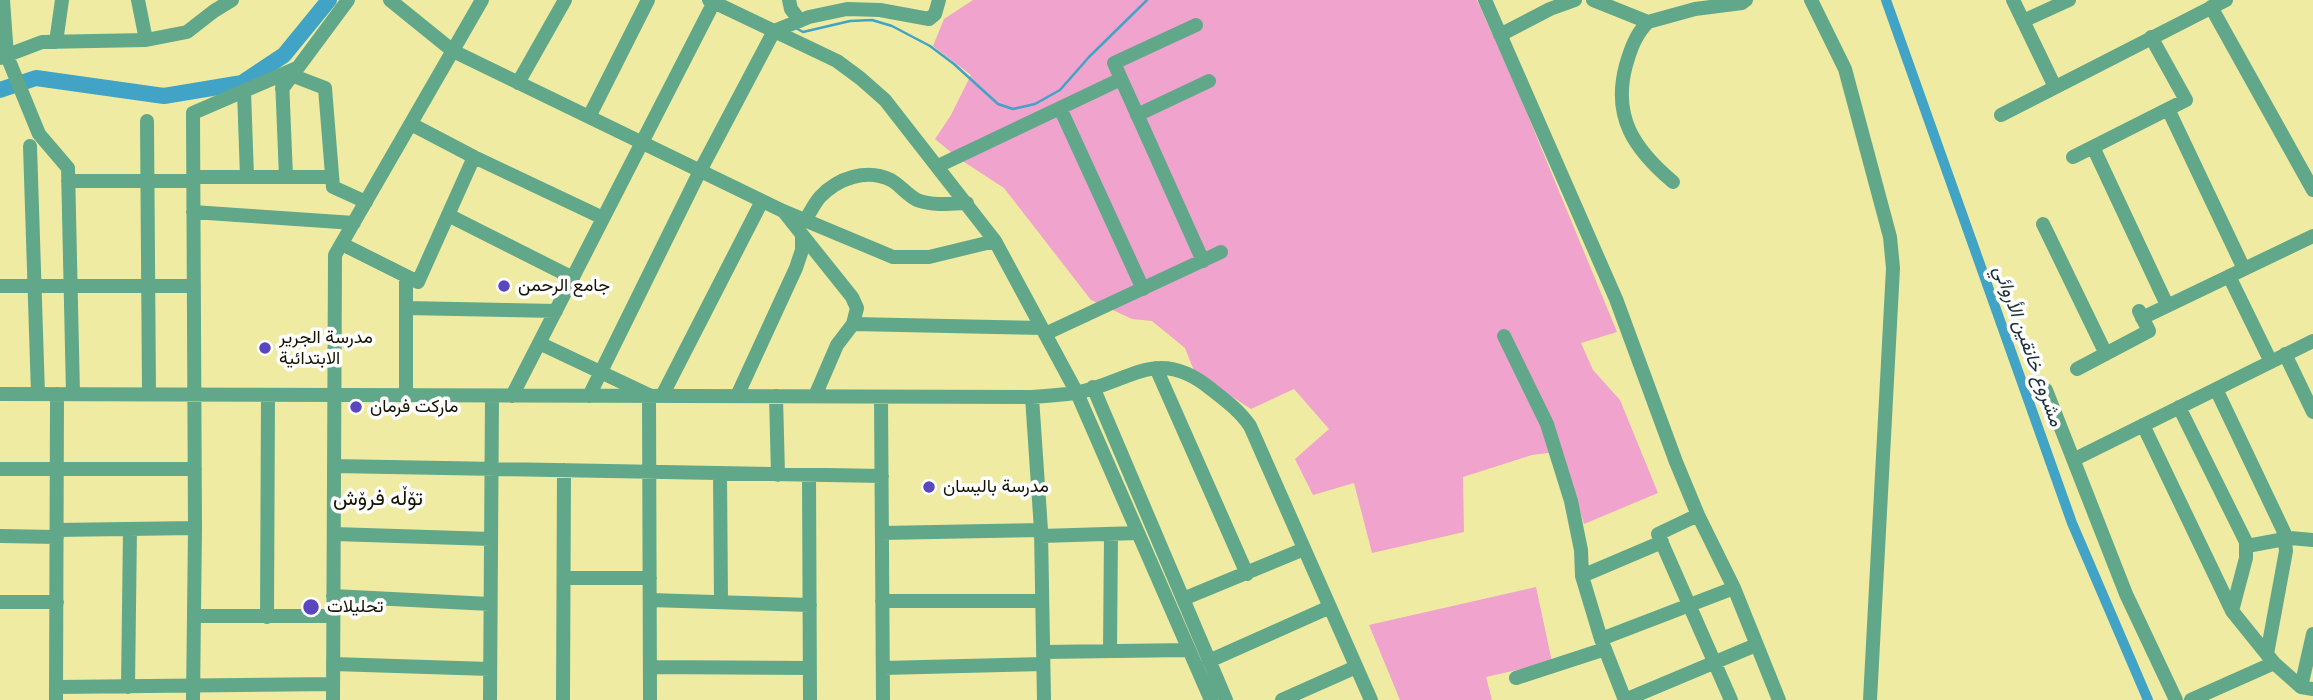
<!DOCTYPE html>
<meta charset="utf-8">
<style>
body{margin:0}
canvas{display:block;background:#f0eba2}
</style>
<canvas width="2313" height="700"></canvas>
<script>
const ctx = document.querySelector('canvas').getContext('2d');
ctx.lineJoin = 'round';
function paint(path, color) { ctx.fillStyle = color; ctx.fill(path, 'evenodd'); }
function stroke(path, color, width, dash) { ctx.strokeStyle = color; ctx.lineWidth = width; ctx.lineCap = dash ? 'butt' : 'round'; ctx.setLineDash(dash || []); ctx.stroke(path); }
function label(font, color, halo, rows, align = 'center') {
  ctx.font = font + ' Raleway,Vazirmatn,sans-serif'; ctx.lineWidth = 7; ctx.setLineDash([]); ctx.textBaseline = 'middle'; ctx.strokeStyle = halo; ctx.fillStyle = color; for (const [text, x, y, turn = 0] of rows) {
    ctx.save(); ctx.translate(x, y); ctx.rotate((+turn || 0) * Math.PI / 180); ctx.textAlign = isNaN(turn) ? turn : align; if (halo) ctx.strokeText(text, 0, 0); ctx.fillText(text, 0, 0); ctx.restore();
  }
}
const green = new Path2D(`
 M973,0H1477L1519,94L1617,332L1581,343L1593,370L1620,400L1658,493L1584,524L1562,451L1532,455L1463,477L1464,532L1372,553L1354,483L1313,495L1295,459L1329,429L1294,389L1251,409L1195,373L1185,348L1152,321L1132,319L1091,300L1004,188L958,158L935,139L951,115L971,75L933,46L944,19Z
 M1536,587L1552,662L1486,677L1492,700H1400L1369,625Z`);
const stream = new Path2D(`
 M796,28L803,32L850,21L872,20L892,26L930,46L954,64L998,104L1013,109L1035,104L1060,90L1089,57L1147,0`);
const canal = new Path2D(`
 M1886,0L2072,523L2148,700`);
const river = new Path2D(`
 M0,90L36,78L164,96L242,83L284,55L329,0`);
const minor = new Path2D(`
 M3,0L7,56L39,134L68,168L73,394
 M138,0L146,40
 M390,0L453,51L783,211L893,257H929L995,241
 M709,0L837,61L860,78L885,100L995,241L1077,393L1211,700
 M789,0L791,9L800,21
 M1485,0L1616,299L1676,462L1698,515L1734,588L1779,700
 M1593,0L1648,22L1695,9L1742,3L1746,0
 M1811,0L1845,69L1890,237L1893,268L1870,700
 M2013,0L2055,87
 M2211,7L2313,190
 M2023,21L2069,0
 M1648,22C1636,34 1631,48 1626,65C1612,117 1634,149 1673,182
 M1196,25L1114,63L1203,261
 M1500,35L1550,9L1575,0
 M56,42L62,0
 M0,58L42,42L146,40L187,32L214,11L232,0
 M286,73L325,88L333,187L366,202
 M282,79L286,177
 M518,83L565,0
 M282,89L348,0
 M244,91L247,177
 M1060,108L1143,289
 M2168,109L2244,269
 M1137,115L1209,81
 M2001,115L2226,0
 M589,117L648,0
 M147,121L149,394
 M411,124L474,157L603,218
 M30,146L38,394
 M2093,147L2167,305
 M2073,157L2186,100L2151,37
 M938,166L1121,79
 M193,177H332
 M68,181H193
 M193,212L354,223
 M784,212L852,297L857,308L853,324L837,345L815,396
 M448,215L573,278
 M805,220C810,213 814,204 820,197C838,178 867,168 891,180C900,185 907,195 917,200C933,206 950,204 967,203
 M2043,224L2106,354
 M342,244L418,282L474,157
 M2229,276L2271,362
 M0,286H194
 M406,308L556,311
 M2142,318L2313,236
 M853,324L1042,328
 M1045,334L1221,252
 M1504,336L1547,424L1571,501L1581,550L1582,576L1601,639L1625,700L1756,645
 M539,343L649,395L650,700
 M2285,354L2313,412
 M1156,368L1247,574
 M2077,369L2149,331L2139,311
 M1093,387L1226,700
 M2216,389L2284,532L2286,551L2267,654
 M2046,390L2126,594L2176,700
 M0,394L1032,397C1047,396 1061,395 1075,393C1131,382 1157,345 1211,389C1225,400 1240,411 1250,426L1371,700
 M406,395V276
 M512,396L714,2
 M589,396L700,171L774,31L809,17L847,9L880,10L929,19L935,14L939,0
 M662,396L762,201
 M737,396L796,268L802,250V236
 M776,396L778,475
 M881,397L883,700
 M1032,397L1041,530L1044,700
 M2179,407L2246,542V558L2232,611
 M2143,425L2232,611L2274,663L2301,687L2313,689
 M2075,459L2313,341
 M334,466L882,476
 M0,469H195
 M720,473L721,602
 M809,475L810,700
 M1698,515L1658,534L1731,700
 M57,530L195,528
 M882,533L1041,530
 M334,534L491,539
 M0,536L57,537
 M1041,536L1138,533
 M2247,546L2290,538L2313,540
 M1582,576L1662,542
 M564,578H650
 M333,596L490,604
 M1183,599L1304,549
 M650,600L810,605
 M882,601H1042
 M0,602H57
 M195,616H333
 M267,617L268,395
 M1601,639L1734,588
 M1110,651L1111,534
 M1043,652L1189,650
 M1209,661L1330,607
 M333,664L490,669
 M650,667L810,668
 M883,668L1043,664
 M1516,678L1605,649
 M56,687L333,684
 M128,687L130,529
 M2301,687L2313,634
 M56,700L57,394
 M193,700L195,528L193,113L297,68
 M333,700L335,255L482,0
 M490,700L492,396
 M563,700L564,470
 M1282,700L1356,667
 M2191,700L2274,663`);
const markers = [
 [504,286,7,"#5a46be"],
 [265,348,7,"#5a46be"],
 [356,407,7,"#5a46be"],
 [929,487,7,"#5a46be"],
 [311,607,9,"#5a46be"]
];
const poiNames = [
 ["جامع الرحمن",518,286],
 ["مدرسة الجرير",279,338],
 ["الابتدائية",279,359],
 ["مارکت فرمان",370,407],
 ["مدرسة بالیسان",943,487],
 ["تحلیلات",327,607]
];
const waterNames = [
 ["مشروع خانقين الأروائي",2028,346,70]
];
const quarterNames = [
 ["تۆڵە فرۆش",378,499]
];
paint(green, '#efa3cd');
stroke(stream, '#41a3c5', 2.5);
stroke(canal, '#41a3c5', 10);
stroke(river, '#41a3c5', 16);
stroke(minor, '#61a88a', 14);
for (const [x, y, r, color] of markers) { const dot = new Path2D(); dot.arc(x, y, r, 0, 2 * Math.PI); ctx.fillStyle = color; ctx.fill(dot); stroke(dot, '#fff', 2.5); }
label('18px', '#151300', '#fff', poiNames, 'left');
label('italic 19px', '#1b3139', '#fff', waterNames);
label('21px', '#151300', '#fff', quarterNames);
</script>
